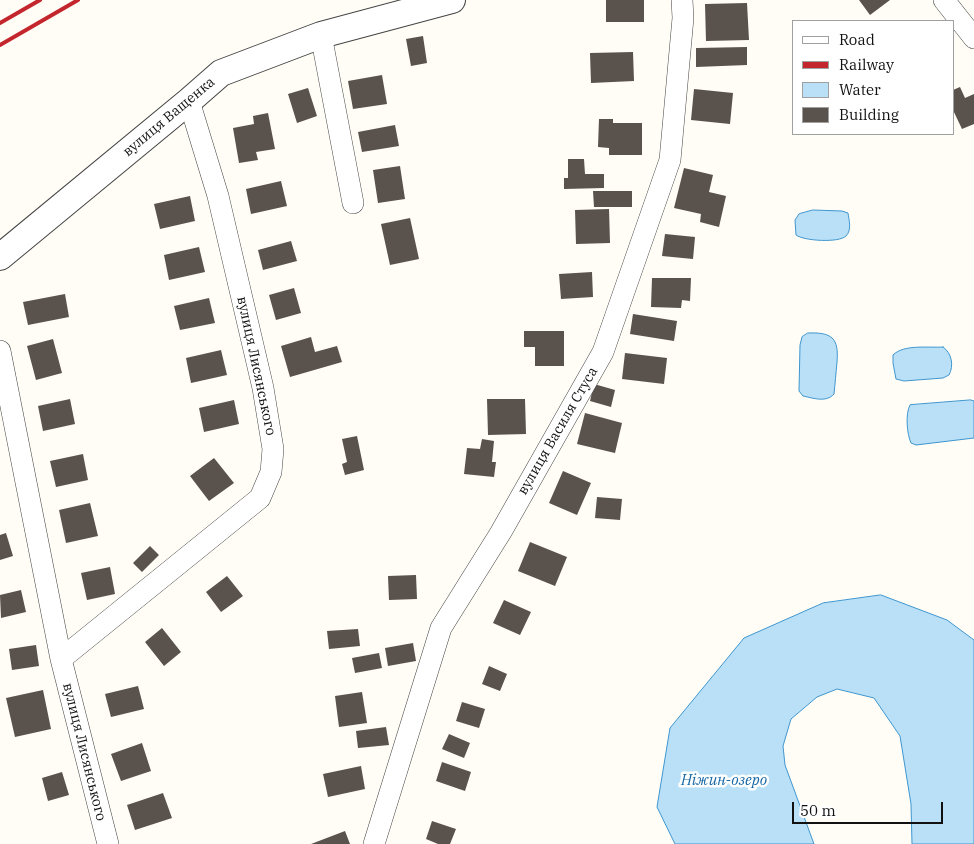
<!DOCTYPE html>
<meta charset="utf-8">
<style>
body{margin:0}
#map{position:relative;width:974px;height:844px;overflow:hidden;background:#fffdf5;font-family:"IBM Plex Serif",serif}
canvas{display:block}
.legend{position:absolute;left:792px;top:20px;width:162px;height:115px;box-sizing:border-box;background:#fff;border:1px solid #a0a0a0;margin:0;padding:6px 9px;list-style:none;font-size:15px;color:#111}
.legend li{display:flex;align-items:center;gap:10px;height:25px}
.legend b{width:25px;border:1px solid #a0a0a0}
.scale{position:absolute;left:792px;top:802px;width:151px;height:22px;box-sizing:border-box;border:2px solid #111;border-top:0;padding-left:6px;font-size:15px;line-height:18px;white-space:nowrap;color:#111;-webkit-text-stroke:4px #fff;paint-order:stroke}
</style>
<div id="map">
<canvas width="974" height="844"></canvas>
<ul class="legend">
<li><b style="height:6px;background:#fff"></b>Road</li>
<li><b style="height:6px;background:#c4262e"></b>Railway</li>
<li><b style="height:14px;background:#b9e0f7"></b>Water</li>
<li><b style="height:14px;background:#5a524d"></b>Building</li>
</ul>
<div class="scale">50 m</div>
</div>
<script>
const ctx = document.querySelector('canvas').getContext('2d');
ctx.lineJoin = 'round';
function paint(path, color) { ctx.fillStyle = color; ctx.fill(path, 'evenodd'); }
function stroke(path, color, width, dash) { ctx.strokeStyle = color; ctx.lineWidth = width; ctx.lineCap = dash ? 'butt' : 'round'; ctx.setLineDash(dash || []); ctx.stroke(path); }
function label(font, color, halo, rows, align = 'center') {
  ctx.font = font + ' "IBM Plex Serif",serif'; ctx.lineWidth = 5; ctx.setLineDash([]); ctx.textBaseline = 'middle'; ctx.strokeStyle = halo; ctx.fillStyle = color; for (const [text, x, y, turn = 0] of rows) {
    ctx.save(); ctx.translate(x, y); ctx.rotate((+turn || 0) * Math.PI / 180); ctx.textAlign = isNaN(turn) ? turn : align; if (halo) ctx.strokeText(text, 0, 0); ctx.fillText(text, 0, 0); ctx.restore();
  }
}
const water = new Path2D(`
 M813,210L842,211L848,213C849,220 852,230 846,236C839,243 804,241 796,235L795,220L799,214Z
 M808,333C832,332 839,338 837,362C836,373 835,384 834,394C826,403 813,398 803,396L799,391L800,345L802,337Z
 M943,347C952,353 954,366 949,375L943,378L904,381L896,379L893,363V355C904,344 928,348 943,347Z
 M971,400L974,401V438L916,445L911,443C907,434 905,414 910,405Z
 M881,595L947,620L974,640V844H912L911,804L900,736L874,698L837,689L817,697L791,719L783,746L785,765L814,844H675L657,807L670,728L744,638L823,603Z`);
const building = new Path2D(`
 M606,0H644V22H606Z
 M859,0H890L870,15Z
 M747,3L749,40L706,41L705,4Z
 M423,36L427,63L411,66L406,39Z
 M747,47V65L696,67V48Z
 M633,52L634,81L591,83L590,53Z
 M382,75L387,104L353,109L348,81Z
 M960,87L965,98L974,94V124L962,129L953,110V90Z
 M308,88L317,116L297,123L288,94Z
 M694,89L733,93L730,124L691,120Z
 M268,113L275,149L256,152L258,160L239,163L233,128L254,124L253,116Z
 M599,119H613V123H642V155H609V148L598,147Z
 M395,125L399,146L362,152L358,132Z
 M568,159H584L585,174H604V188L564,189V178H568Z
 M400,166L405,199L378,203L373,170Z
 M684,168L713,175L709,192L726,196L719,227L700,222L701,214L674,208Z
 M281,181L287,206L251,214L246,189Z
 M593,191H632V207H594Z
 M190,196L195,221L160,229L154,204Z
 M609,209L610,243L576,244L575,210Z
 M410,218L419,259L390,265L381,224Z
 M665,234L695,237L693,259L662,256Z
 M291,241L297,261L263,270L258,250Z
 M199,247L205,272L169,280L164,255Z
 M592,272L593,297L561,299L559,274Z
 M652,278H691L690,301L682,300L681,308L651,307Z
 M294,288L301,313L276,320L269,295Z
 M65,294L69,317L28,325L23,302Z
 M209,298L215,323L180,330L174,306Z
 M633,314L677,321L674,341L630,334Z
 M524,331H564V366H535V347H524Z
 M311,337L315,352L337,346L342,362L290,377L281,346Z
 M53,339L62,373L36,380L27,346Z
 M221,350L227,375L191,383L186,358Z
 M625,353L667,358L664,384L622,379Z
 M594,384L615,390L611,407L590,401Z
 M70,399L75,424L43,431L38,406Z
 M487,399H525L526,434L488,435Z
 M234,400L239,424L204,432L199,408Z
 M585,413L622,423L615,453L577,444Z
 M357,436L364,470L345,475L342,464L347,462L342,439Z
 M482,439L494,441L492,462H496L494,477L464,474L467,448L480,449Z
 M83,454L88,480L56,487L50,461Z
 M214,458L234,483L209,501L190,476Z
 M563,471L591,483L577,515L549,503Z
 M597,497L622,499L620,520L595,518Z
 M90,503L98,536L66,543L59,510Z
 M6,533L13,556L0,560V535Z
 M530,542L567,557L555,586L518,571Z
 M150,546L159,555L142,572L133,563Z
 M110,567L115,594L87,600L81,573Z
 M416,575L417,599L389,600L388,576Z
 M227,576L243,596L221,612L206,592Z
 M21,590L26,612L1,618L0,595Z
 M504,600L531,612L520,635L493,623Z
 M162,628L181,652L164,666L145,642Z
 M358,629L360,646L329,649L327,631Z
 M413,643L416,661L388,666L385,648Z
 M36,645L39,666L12,670L9,649Z
 M379,653L382,668L355,673L352,658Z
 M489,666L507,674L500,691L482,684Z
 M138,686L144,709L111,717L105,694Z
 M43,690L51,729L15,737L6,698Z
 M362,692L367,723L339,727L335,696Z
 M462,702L485,709L479,728L456,721Z
 M386,727L389,745L358,748L356,731Z
 M449,734L470,743L464,758L442,749Z
 M142,743L151,771L121,781L111,754Z
 M442,762L471,772L465,791L436,781Z
 M361,766L365,789L328,797L323,774Z
 M62,772L69,795L48,801L42,778Z
 M163,793L172,818L135,830L127,805Z
 M432,821L456,829L450,844H438L426,839Z
 M345,831L350,844H311Z`);
const minor = new Path2D(`
 M944,0L974,38
 M321,35L353,203
 M0,351L61,659L108,844
 M61,659L260,498L271,472L273,449L263,388L218,196L189,101
 M374,844L441,628L501,532L603,352L670,160L683,18L682,0`);
const tertiary = new Path2D(`
 M0,257L189,101L221,73L321,35L452,0`);
const rail = new Path2D(`
 M0,23L40,0
 M0,45L78,0`);
const streetNames = [
 ["вулиця Ващенка",169,117,-40],
 ["вулиця Лисянського",256,366,78],
 ["вулиця Василя Стуса",558,431,-60],
 ["вулиця Лисянського",84,752,76]
];
const waterNames = [
 ["Ніжин-озеро",724,781]
];
paint(water, '#b9e0f7');
stroke(water, '#3f96cf', 1);
paint(building, '#5a524d');
stroke(minor, '#444', 22);
stroke(tertiary, '#444', 28);
stroke(minor, '#fff', 21);
stroke(tertiary, '#fff', 26);
stroke(rail, '#c4262e', 4);
label('14px', '#111', '#fff', streetNames);
label('italic 15px', '#1768a6', '#fff', waterNames);
</script>
